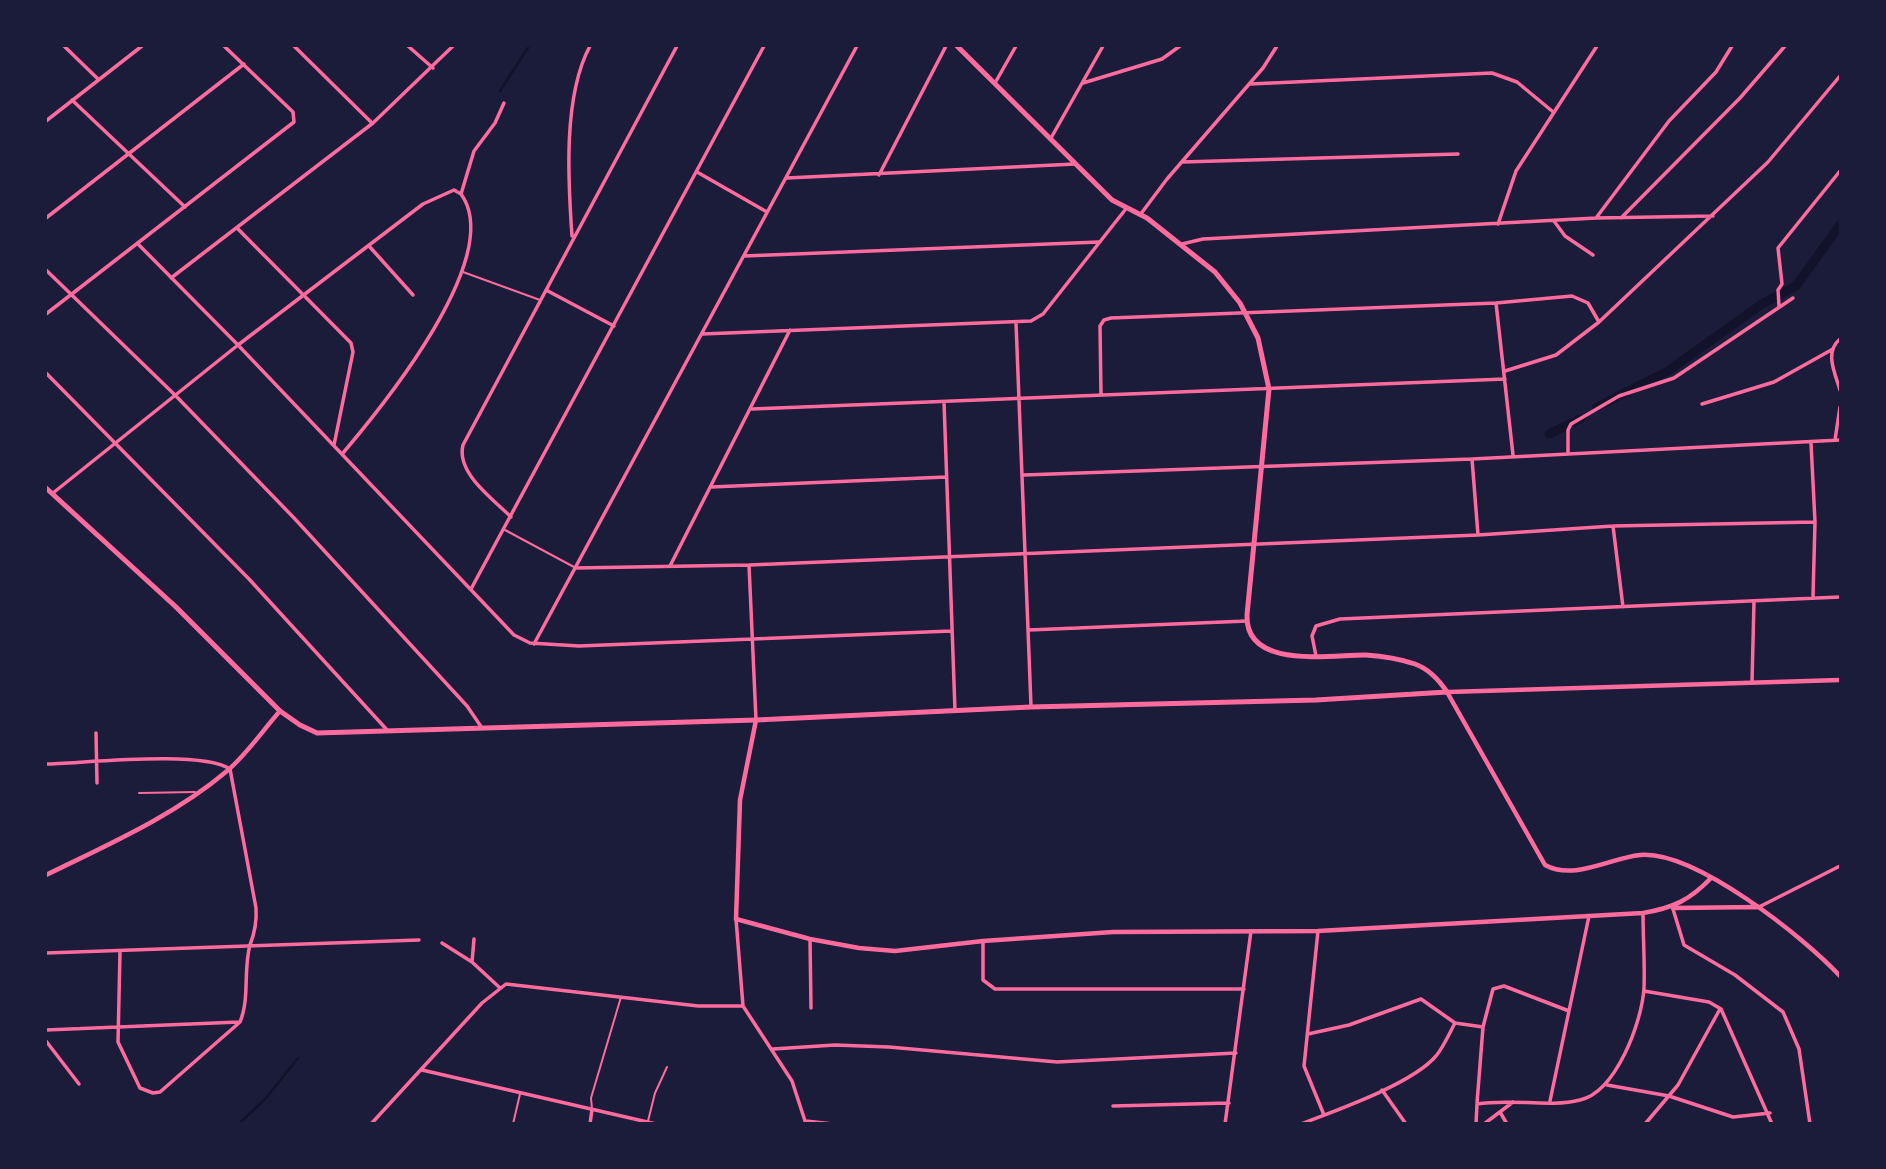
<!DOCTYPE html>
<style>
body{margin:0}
#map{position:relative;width:1886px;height:1169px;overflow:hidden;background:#1b1b3a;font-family:Georgia,serif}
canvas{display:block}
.frame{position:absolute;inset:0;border:47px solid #1b1b3a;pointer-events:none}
</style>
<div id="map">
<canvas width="1886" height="1169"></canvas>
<div class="frame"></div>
</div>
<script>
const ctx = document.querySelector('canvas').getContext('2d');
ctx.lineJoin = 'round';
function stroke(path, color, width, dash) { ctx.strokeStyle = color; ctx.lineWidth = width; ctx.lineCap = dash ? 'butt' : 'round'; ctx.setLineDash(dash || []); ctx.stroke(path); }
const stream = new Path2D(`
 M500,91L529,46
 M239,1124L266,1098L298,1058`);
const canal = new Path2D(`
 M1597,407L1668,371L1762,304L1796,286L1840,225
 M1549,434L1580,419`);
const service = new Path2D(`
 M463,272L540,300
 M505,530L574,567
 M139,793L195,792
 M592,1109L591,1098L621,997
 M648,1121L655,1093L667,1067
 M513,1124L520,1094`);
const minor = new Path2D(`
 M64,46L98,79
 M294,46L372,123
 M408,46L433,68
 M995,83L1016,46
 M1083,83L1162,59L1180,46
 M1250,84L1492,73L1517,82L1552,111
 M72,100L185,207
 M46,121L142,46
 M1051,138L1103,46
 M1182,162L1458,154
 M697,172L767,212
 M879,175L946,46
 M787,178L1075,164
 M1140,215L1167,179L1263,68L1277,46
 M46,218L244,64
 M1596,218L1669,121L1716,72L1732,46
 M1621,218L1740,98L1785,46
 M1554,221L1565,236L1593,255
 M1498,224L1516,171L1597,46
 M237,228L351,343L353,352L334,445
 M572,236C568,180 563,96 590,46
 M138,244L238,345L514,635L530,643L579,646L951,631
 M1182,244L1203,239L1596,218L1713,216
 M369,246L413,295
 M744,256L1099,242
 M46,270L175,395L295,519L467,706L482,728
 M171,278L373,123L453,46
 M546,290L614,326
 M1496,303L1513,455
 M1779,306L1778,290L1782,284L1778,248L1840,171
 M46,314L294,122L293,112L224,46
 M1016,323L1031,706
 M702,334L1031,321L1043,314L1125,210
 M1840,339C1824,352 1835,373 1840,390
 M1505,371L1556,355L1599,322L1768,162L1840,76
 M46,373L249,579L388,731
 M1101,395L1100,326L1104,320L1111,318L1496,303L1572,296L1588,303L1599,322
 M944,402L955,711
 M1702,404L1774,382L1833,349
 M752,409L1505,379
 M1835,440L1840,407
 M1811,443L1815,522L1813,596
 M1568,452V430L1571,424L1619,396L1674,378L1793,298
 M343,453C382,407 506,256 461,194L474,151L495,123L504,103
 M1472,459L1478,535
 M1024,475L1472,459L1840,440
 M711,487L946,477
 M53,493L238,345L423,204L454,190L461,194
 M511,517C493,499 456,473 463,445L677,46
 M1613,526L1623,607
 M749,565L756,720
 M670,566L790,330
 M575,568L749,565L1478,535L1613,526L1815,522
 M471,589L764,46
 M1029,630L1247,621
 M534,644L857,46
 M1316,656L1312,636L1316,626L1340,619L1840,597
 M1752,682L1754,601
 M96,733L97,783
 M46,764C86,763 201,750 230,769L256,908C257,922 255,932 250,945C243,970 250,998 240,1022L160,1092L153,1093L140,1088L118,1042L120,952
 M1759,907L1840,866
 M1673,909L1684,945L1735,975L1783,1012L1799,1049L1810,1124
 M736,919L743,1006L792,1081L806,1124
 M1318,931L1304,1066L1324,1115
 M810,939L811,1008
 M983,941V980L995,989H1244
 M442,943L472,962L499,987
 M46,953L419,940
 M472,962L474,939
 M1644,991L1709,1002L1721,1009L1772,1124
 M46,1030L239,1022
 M1308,1034L1349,1025L1421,999L1455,1023L1483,1027
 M46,1041L79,1084
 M773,1049L835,1045L889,1047L1057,1062L1236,1053
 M422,1070L656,1124
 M1607,1085L1669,1096L1733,1117L1770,1113
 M1382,1090L1406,1124
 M1550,1101L1589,916
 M1477,1103L1483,1027L1493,989L1504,986L1569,1011
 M1113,1106L1229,1103
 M1500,1112L1507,1124
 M806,1121L833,1124
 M371,1124L482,1003L506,984L698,1006H743
 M590,1124L592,1109
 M1225,1124L1251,931
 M1301,1124C1337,1110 1412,1084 1436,1056C1444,1046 1449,1034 1455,1023
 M1476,1124L1477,1104C1511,1098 1549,1108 1580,1100C1616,1092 1642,1022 1644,988C1645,963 1643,938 1643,913
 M1484,1124L1513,1102
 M1645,1124L1678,1085L1720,1009`);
const tertiary = new Path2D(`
 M1447,692L1545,865C1574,881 1610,858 1640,855C1694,850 1804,937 1840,976
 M1448,692L1840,680
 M756,720L740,800L736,919L810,939L859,948L895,951L983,941L1113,932L1318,931L1643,913C1673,908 1690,900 1711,878
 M46,875C107,845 174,816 227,771C247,754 263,730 280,711
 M1673,908L1759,907`);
const secondary = new Path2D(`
 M957,46L1112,200L1147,218L1215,272L1240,303L1258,338L1269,389L1247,615C1245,671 1334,654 1366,655C1382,656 1400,659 1415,664C1429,669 1439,680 1447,692
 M46,488L176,607L280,711L300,725L317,733L756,720L1031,707L1316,700L1447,692`);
stroke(stream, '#12122b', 2.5);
stroke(canal, '#12122b', 9);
stroke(service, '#ff6b9d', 2);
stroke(minor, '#ff6b9d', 3.5);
stroke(tertiary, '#ff6b9d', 4.5);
stroke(secondary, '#ff6b9d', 5);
</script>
